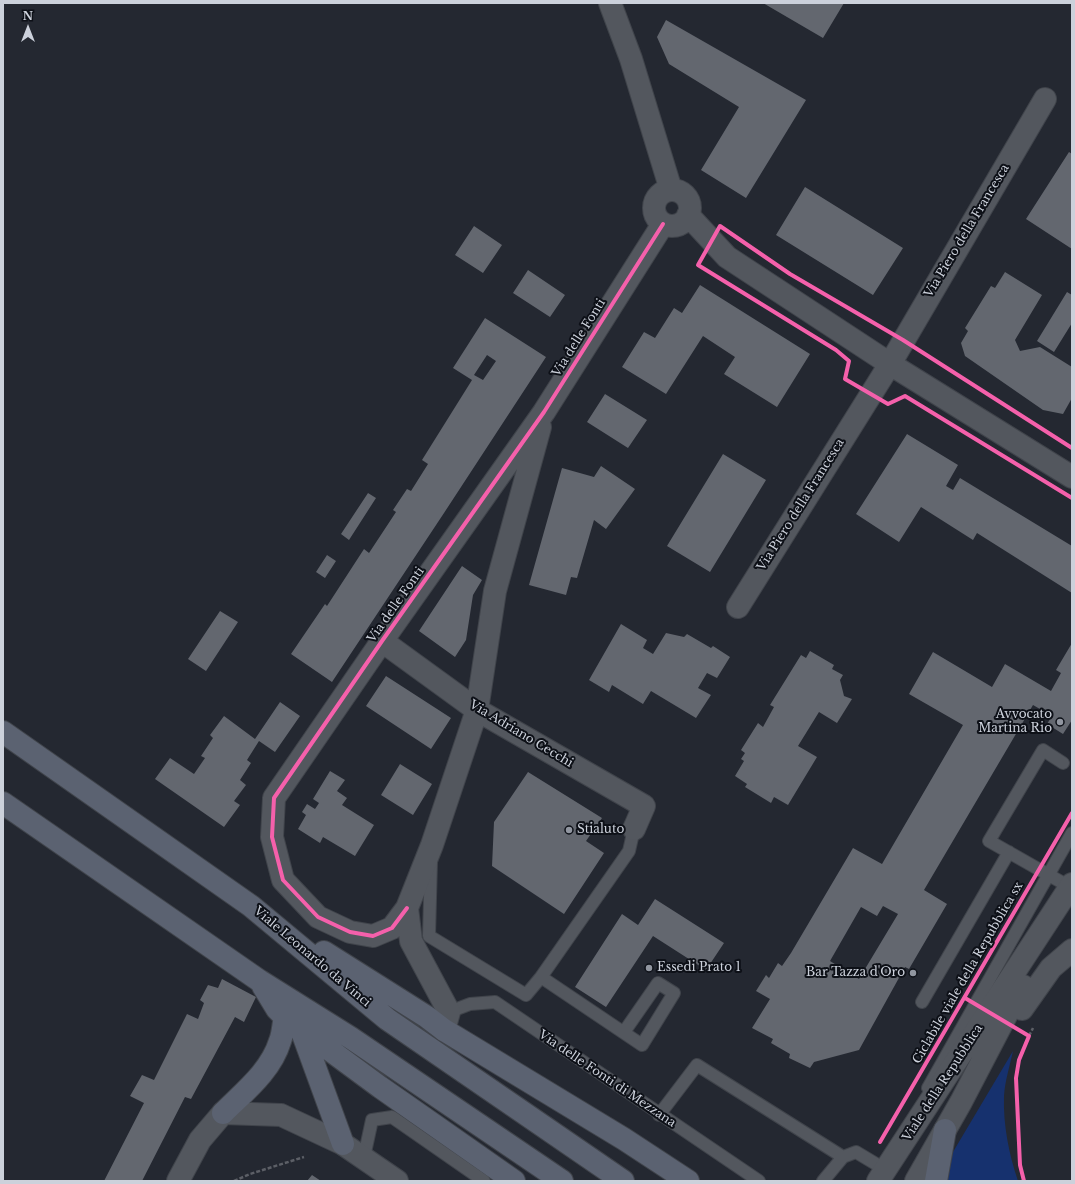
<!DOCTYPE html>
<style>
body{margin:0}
#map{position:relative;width:1075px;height:1184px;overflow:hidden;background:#242831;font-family:"Libre Baskerville",serif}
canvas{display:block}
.frame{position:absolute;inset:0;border:4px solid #ccd1db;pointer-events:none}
.north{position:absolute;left:8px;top:8px;width:40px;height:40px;-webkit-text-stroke:3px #0d1017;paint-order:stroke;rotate:0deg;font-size:11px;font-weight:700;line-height:16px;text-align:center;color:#ccd1db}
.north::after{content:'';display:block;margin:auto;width:14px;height:18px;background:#ccd1db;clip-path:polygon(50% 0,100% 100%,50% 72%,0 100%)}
</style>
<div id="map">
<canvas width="1075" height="1184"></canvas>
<div class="frame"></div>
<div class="north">N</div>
</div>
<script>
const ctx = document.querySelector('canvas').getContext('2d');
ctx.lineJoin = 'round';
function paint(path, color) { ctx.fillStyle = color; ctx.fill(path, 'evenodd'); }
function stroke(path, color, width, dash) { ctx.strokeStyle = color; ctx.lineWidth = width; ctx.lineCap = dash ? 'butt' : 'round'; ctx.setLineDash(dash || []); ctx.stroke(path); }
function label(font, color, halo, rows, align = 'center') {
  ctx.font = font + ' "Libre Baskerville",serif'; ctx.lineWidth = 4; ctx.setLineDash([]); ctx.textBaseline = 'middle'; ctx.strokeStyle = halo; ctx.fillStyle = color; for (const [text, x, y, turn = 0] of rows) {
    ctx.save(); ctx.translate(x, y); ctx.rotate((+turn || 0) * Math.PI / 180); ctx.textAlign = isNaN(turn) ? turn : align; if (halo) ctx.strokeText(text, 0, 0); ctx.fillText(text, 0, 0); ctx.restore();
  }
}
const green = new Path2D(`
 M1013,1051C1010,1065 1005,1081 1004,1096C1003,1125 1009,1154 1018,1181H943L947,1162Z`);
const building = new Path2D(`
 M763,3H844L823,38Z
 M666,20L806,100L746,198L701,170L739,107L669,64L657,37Z
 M1069,152L1072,154V249L1026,219Z
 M805,187L903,248L873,295L776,235Z
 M474,226L502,245L483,273L455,255Z
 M528,270L565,295L550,317L513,293Z
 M1005,272L1042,295L1015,340L1020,351L1040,347L1072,367V398L1063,414L1043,410L965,356L961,343L968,331L965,328L991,286L995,288Z
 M700,285L810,354L777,407L724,374L735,357L703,336L666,394L622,367L644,332L655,338L674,308L682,313Z
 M1067,292L1072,295V323L1054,352L1037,341Z
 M485,318L546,357L444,513L332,682L291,654L325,604L327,606L364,549L369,553L396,512L393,510L407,489L411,491L428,464L422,460L472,380L453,368ZM487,355L496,361L483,380L474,375Z
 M605,394L647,420L628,448L587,422Z
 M907,434L958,465L946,486L953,490L960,478L1072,546V593L977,533L973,540L921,507L899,542L856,514Z
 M723,454L766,480L710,572L667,546Z
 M601,466L635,489L606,529L594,520L577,578L571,577L566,595L529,585L562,468L594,477Z
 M368,493L376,498L349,540L341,534Z
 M327,555L336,561L325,578L316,572Z
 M462,566L482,580L473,595L466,640L455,657L419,631Z
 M220,611L238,622L206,671L188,659Z
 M621,624L647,640L643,648L653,654L666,633L684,637L687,634L711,648L713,646L730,657L717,678L707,673L698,688L711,695L696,718L651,691L643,704L612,685L609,692L589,680Z
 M1072,643V720L1063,734L1047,724L1052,716L1033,705L924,890L947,904L909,969L905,967L859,1050L814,1062L810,1068L789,1058L790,1054L771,1043L773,1039L752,1028L770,999L756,991L766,975L769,978L778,963L782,966L791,953L853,848L882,864L963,725L909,694L933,652L992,687L1005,664L1051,691L1061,673L1056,670ZM883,906L898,914L859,979L830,961L861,907L877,916Z
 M810,651L834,665L832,669L843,675L840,680L844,696L852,699L837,723L819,712L798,746L817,757L788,805L774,797L771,803L745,787L747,784L735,776L744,761L741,759L745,753L741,750L758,723L763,727L774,707L770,705L801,655L806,658Z
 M386,676L451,718L431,749L366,706Z
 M280,702L300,716L275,752L259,741L247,760L251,763L240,780L246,785L234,801L240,805L224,827L155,779L170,758L194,774L205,758L201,756L213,738L210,735L224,716L255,739Z
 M400,764L432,784L413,815L381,795Z
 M330,771L345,780L337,791L347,798L342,805L374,825L355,856L323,837L320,843L298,829L306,815L302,812L307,804L315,809L319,803L313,799Z
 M528,772L602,818L586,841L604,853L564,914L492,866L494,822Z
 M655,899L724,943L706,970L653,936L606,1007L575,987L622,914L638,925Z
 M222,979L256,997L244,1022L235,1017L191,1099L185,1097L142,1181H104L144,1103L130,1096L142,1075L154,1080L187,1014L198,1019L204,1003L200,1000L208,985L218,988Z
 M312,1175L321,1181H307Z`);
const path = new Path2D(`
 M1029,1036L1033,1028
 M234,1181L250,1174L304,1157`);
const lane = new Path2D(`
 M1063,763L1043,750L989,841L1070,887
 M431,861L429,936L526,995L541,977L629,851L634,829
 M541,977L642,1045L674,993L658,983L624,1032
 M922,1002L1009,852
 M449,1012L470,1004L495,1002L759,1181
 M928,1088L1072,833
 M659,1115L697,1065L843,1157
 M364,1157L372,1120L392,1117L484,1181
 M823,1181L843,1157L856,1152L886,1170L887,1167`);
const street = new Path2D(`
 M610,3L631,59L671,190
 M654 208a18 18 0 1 1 36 0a18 18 0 1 1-36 0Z
 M688,215L727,257L890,364L1072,477
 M738,607L890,364L1045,99
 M382,641L477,710L644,806L634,829
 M407,908L392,928L373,936L350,932L318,917L283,880L272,837L274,798L382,641L544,412L663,224
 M444,1030L449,1012L411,941L407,908L432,845L477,710L495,591L540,427
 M178,1181L200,1140L223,1113L281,1115L343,1144L397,1181`);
const secondary = new Path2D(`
 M1022,1009L1051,968L1072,950
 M878,1181L1072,884
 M916,1181L961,1102L1009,1010L1023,986`);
const highway = new Path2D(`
 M3,732L251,906L387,1019L623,1181
 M3,803L260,981L351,1038L562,1181
 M324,952L427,1017L444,1030L624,1139L688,1181
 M263,986L277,1009L285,1017L380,1087L514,1181
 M301,1029L343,1144
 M223,1113C244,1092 271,1071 280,1041C283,1034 283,1025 285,1017
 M936,1181L945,1130`);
const cycleway = new Path2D(`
 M1072,448L903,340L790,274L720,226L698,265L836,350L849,361L845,379L888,404L905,396L1072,498
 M407,908L392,928L373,936L350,932L318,917L283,880L272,837L274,798L382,641L544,412L663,224
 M965,998L1029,1036L1019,1060L1016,1078L1020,1165L1024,1181
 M880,1142L1072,813`);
const markers = [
 [1060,722,4,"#9196a0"],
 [569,830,4,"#9196a0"],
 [649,968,4,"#9196a0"],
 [913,973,4,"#9196a0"]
];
const streetNames = [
 ["Via Piero della Francesca",967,231,-59],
 ["Via delle Fonti",579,338,-58],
 ["Via Piero della Francesca",801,505,-58],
 ["Via delle Fonti",396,605,-55],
 ["Via Adriano Cecchi",521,734,31],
 ["Viale Leonardo da Vinci",312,957,40],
 ["Ciclabile viale della Repubblica sx",968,973,-60],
 ["Via delle Fonti di Mezzana",607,1079,34],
 ["Viale della Repubblica",943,1083,-57]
];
const poiNames = [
 ["Avvocato",1052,715],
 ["Martina Rio",1052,729],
 ["Stialuto",577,830,"left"],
 ["Essedi Prato 1",657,968,"left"],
 ["Bar Tazza d'Oro",905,973]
];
paint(green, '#16316e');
paint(building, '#63676f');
stroke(lane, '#40444b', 14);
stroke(street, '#40444b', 24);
stroke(secondary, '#40444b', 24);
stroke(highway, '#40444b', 24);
stroke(path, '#5c5f66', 2.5, [4, 2]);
stroke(lane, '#53575e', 12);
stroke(street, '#53575e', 22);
stroke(secondary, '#53575e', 22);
stroke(highway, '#5b6271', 22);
stroke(cycleway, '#f560ab', 4);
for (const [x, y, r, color] of markers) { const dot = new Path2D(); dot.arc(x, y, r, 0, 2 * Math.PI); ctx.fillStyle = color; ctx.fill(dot); stroke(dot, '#0d1017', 1.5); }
label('12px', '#ccd1db', '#0d1017', streetNames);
label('12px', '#ccd1db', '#0d1017', poiNames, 'right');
</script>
